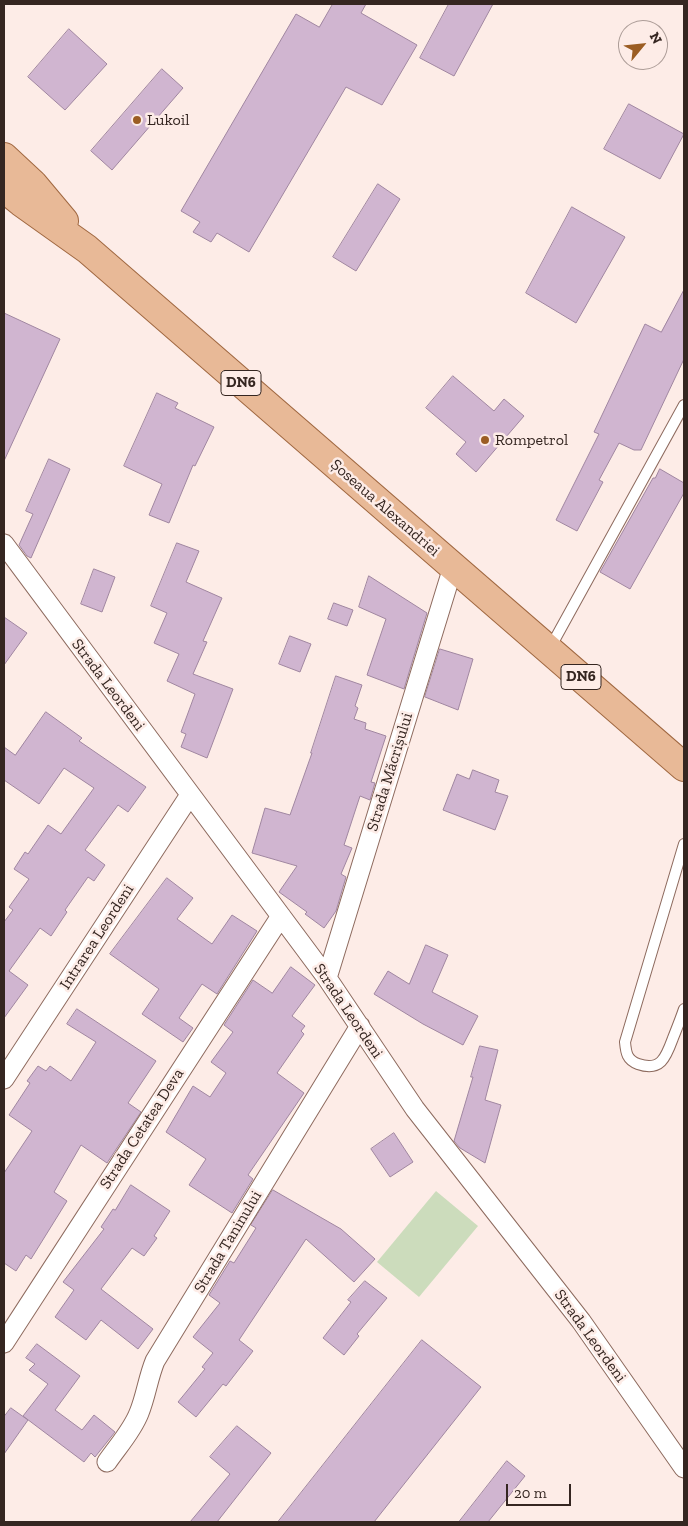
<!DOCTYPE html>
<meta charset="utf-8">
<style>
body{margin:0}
#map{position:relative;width:688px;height:1526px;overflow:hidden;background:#fdece7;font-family:"Zilla Slab",serif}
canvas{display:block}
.frame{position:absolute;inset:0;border:5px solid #352621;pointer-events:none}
.north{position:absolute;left:618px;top:20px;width:50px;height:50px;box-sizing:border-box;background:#fdece7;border:1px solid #ad9d98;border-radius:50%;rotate:62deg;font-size:14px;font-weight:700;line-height:20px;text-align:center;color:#352621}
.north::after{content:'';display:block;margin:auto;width:18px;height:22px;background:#9b5d23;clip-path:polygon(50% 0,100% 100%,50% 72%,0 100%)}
.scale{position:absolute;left:506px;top:1484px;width:65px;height:22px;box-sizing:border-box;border:2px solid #352621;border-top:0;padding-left:6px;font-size:15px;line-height:18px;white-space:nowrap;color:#352621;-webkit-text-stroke:4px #fdece7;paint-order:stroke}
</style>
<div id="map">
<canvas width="688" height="1526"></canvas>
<div class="frame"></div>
<div class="north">N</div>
<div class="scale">20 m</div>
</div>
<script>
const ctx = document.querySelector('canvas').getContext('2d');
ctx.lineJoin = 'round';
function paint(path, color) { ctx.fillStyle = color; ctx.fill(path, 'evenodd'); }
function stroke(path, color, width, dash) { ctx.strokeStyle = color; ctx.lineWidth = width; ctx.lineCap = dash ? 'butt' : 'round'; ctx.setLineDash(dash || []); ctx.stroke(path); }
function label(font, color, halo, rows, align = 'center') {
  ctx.font = font + ' "Zilla Slab",serif'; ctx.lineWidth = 5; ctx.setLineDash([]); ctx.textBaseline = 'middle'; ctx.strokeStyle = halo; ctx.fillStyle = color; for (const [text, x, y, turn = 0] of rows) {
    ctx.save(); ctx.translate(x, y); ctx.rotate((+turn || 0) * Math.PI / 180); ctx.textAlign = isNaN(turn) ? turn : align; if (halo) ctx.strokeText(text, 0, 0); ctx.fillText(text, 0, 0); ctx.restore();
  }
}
const green = new Path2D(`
 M436,1191L478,1226L419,1297L377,1262Z`);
const building = new Path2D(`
 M333,4H366L361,13L417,45L382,105L346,87L249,252L217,233L211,242L193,232L200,222L181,211L296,14L319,27Z
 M449,4H493L454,76L420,58Z
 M69,29L107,64L65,110L28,77Z
 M162,69L183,88L112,170L91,151Z
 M629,104L684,134L660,179L604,149Z
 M378,184L400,199L356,271L333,257Z
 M572,207L625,237L576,323L526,293Z
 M684,290V359L641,450H634L619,443L599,480L603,482L577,531L556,520L599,434L594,432L645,324L661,332Z
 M4,313L60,339L4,461Z
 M453,376L494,411L504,399L524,416L476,472L456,454L466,442L426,408Z
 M157,393L178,403L175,408L214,427L195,466L193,465L169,523L149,515L162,484L124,466Z
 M49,459L70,469L31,558L27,556L19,545L33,514L26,511Z
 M660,469L684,483V493L630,589L600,572L653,478H655Z
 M177,543L199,551L186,582L222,598L203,641L207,642L193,674L233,689L207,758L181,747L186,734L181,732L195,694L167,681L179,654L154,643L167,613L151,606Z
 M94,569L115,577L102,612L81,604Z
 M369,576L427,613L404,689L367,675L386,619L359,607Z
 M334,603L353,610L347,626L328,619Z
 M4,617L27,633L4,665Z
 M290,636L311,644L300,672L279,664Z
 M440,649L473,659L458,710L425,697Z
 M336,676L362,685L355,706L358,708L354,719L366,723L365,729L386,736L371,782L375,783L370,800L360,796L344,845L352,848L341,874L346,877L336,911L324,928L305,914L307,912L279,892L297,866L252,853L265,808L290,815L312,753H311Z
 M46,712L82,738L79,741L146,787L128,812L118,805L85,850L105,865L94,881L88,877L65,910L67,912L51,936L40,928L9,971L28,985L4,1018V922L13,910L9,907L29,879L14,869L25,852L28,854L48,825L61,834L94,788L64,768L39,804L4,780V747L15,755Z
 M473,770L499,780L495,792L508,796L495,830L443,810L457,774L469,779Z
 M167,878L193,898L177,919L212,944L232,915L257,931L217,994L202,984L179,1018L193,1028L183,1042L142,1014L159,989L110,954Z
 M426,945L448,955L432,992L478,1016L463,1045L423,1024L374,994L388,971L409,984Z
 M291,967L315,985L292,1016L305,1026L301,1031L304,1034L277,1073L304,1093L248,1175L253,1179L232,1213L189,1185L206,1159L166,1132L193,1086L210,1097L226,1073L211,1062L233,1032L224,1025L253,980L272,993Z
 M77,1009L156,1061L128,1103L141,1112L107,1163L81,1145L54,1192L67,1201L31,1259L26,1255L16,1271L4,1263V1173L32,1131L9,1115L30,1083L27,1081L38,1066L46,1071L50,1066L71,1081L96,1042L67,1024Z
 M480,1046L498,1050L485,1100L501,1105L485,1163L460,1148L454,1141L473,1077H471Z
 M394,1133L413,1162L390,1177L371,1149Z
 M131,1185L170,1211L154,1236L157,1238L144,1256L132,1248L101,1289L153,1329L138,1349L101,1320L86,1340L55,1317L74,1290L63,1282L104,1229L101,1227L113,1209L115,1210Z
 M273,1190L341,1229L375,1259L354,1282L306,1239L239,1340L253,1351L226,1386L223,1384L196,1417L178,1402L205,1369L202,1367L213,1353L193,1337L220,1303L209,1295L230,1261L234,1263L256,1228L251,1225Z
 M365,1281L387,1298L357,1334L359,1336L344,1355L323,1338L351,1302L348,1300Z
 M422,1340L481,1387L374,1522H278Z
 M37,1344L80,1376L55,1410L82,1430L94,1415L115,1432L95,1457L91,1453L84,1462L23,1416L48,1384L29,1370L35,1364L26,1358Z
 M11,1408L28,1420L4,1454V1417Z
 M237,1426L271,1453L217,1522H190L230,1474L210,1457Z
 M507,1461L525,1476L488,1522H459Z`);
const service = new Path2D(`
 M550,648L684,405
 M684,844L625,1042C626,1053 627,1060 638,1064C661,1072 666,1057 673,1038C677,1028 681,1018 684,1009`);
const minor = new Path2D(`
 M4,544L327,978L415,1109L581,1321L684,1468
 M327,978L453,567
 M4,1079L190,795
 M4,1343L281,916
 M107,1462C118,1446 132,1431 139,1413C146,1396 148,1378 155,1361L360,1026`);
const primary = new Path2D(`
 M4,157L33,184L64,221
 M4,188L21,202L87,249L684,767`);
const markers = [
 [137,120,5,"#9b5d23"],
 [485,440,5,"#9b5d23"]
];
const shields = [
 [241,383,40],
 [581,677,40]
];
const shieldNames = [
 ["DN6",241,383],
 ["DN6",581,677]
];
const poiNames = [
 ["Lukoil",147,120],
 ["Rompetrol",495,440]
];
const streetNames = [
 ["Șoseaua Alexandriei",385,508,41],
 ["Strada Leordeni",108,685,53],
 ["Strada Măcrișului",390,772,-73],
 ["Intrarea Leordeni",97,937,-57],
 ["Strada Leordeni",348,1011,56],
 ["Strada Cetatea Deva",142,1129,-57],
 ["Strada Taninului",228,1242,-59],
 ["Strada Leordeni",590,1336,54]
];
paint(green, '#ccdcbc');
paint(building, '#d0b5d0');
stroke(building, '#a086a0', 1);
stroke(service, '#8d6a5e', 12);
stroke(minor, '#8d6a5e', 21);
stroke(primary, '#a06841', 30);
stroke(service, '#fff', 10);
stroke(minor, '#fff', 19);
stroke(primary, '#e8b997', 28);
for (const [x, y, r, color] of markers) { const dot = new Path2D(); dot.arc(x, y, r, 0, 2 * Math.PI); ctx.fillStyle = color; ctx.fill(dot); stroke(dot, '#fdece7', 2); }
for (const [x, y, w] of shields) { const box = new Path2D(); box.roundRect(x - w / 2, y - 12.5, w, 25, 4); ctx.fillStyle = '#fdece7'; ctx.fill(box); stroke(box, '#352621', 1); }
label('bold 15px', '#352621', null, shieldNames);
label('16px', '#352621', '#fdece7', poiNames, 'left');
label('16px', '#352621', '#fdece7', streetNames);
</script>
